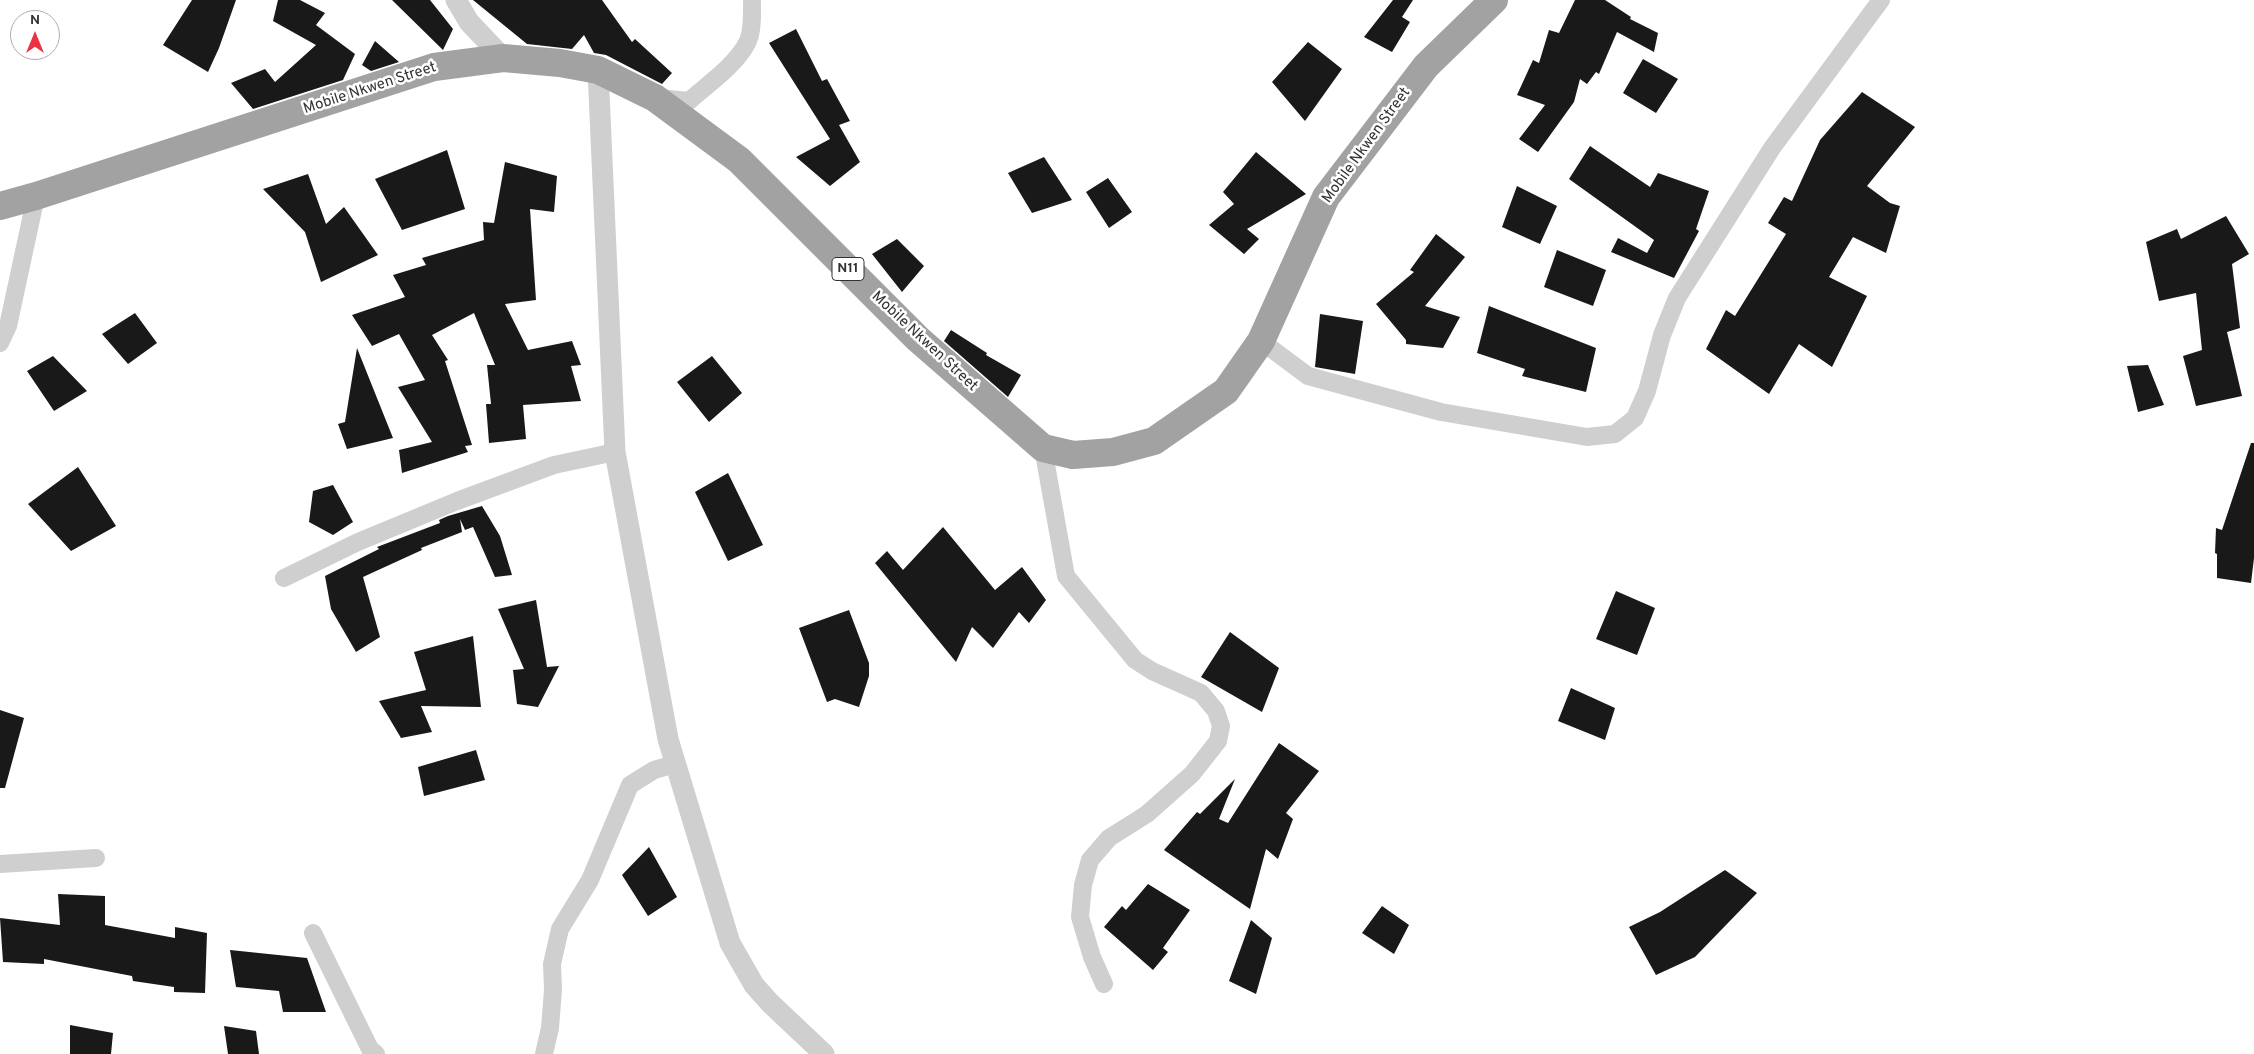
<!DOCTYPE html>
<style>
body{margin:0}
#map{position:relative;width:2254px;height:1054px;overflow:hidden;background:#fff;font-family:Overpass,sans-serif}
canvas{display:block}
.north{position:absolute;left:10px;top:10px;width:50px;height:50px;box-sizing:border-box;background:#fff;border:1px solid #adadad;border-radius:50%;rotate:0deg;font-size:14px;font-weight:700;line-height:20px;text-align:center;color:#323232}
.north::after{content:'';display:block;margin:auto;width:18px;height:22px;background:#eb3244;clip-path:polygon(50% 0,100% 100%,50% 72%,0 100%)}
</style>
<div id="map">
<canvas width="2254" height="1054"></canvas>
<div class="north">N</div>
</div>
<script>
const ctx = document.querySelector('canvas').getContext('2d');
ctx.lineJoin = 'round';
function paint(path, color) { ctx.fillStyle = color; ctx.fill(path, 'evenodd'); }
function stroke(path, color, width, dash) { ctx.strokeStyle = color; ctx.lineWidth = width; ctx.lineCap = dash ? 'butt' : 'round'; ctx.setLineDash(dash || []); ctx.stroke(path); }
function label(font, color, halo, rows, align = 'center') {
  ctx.font = font + ' Overpass,sans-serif'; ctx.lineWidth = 5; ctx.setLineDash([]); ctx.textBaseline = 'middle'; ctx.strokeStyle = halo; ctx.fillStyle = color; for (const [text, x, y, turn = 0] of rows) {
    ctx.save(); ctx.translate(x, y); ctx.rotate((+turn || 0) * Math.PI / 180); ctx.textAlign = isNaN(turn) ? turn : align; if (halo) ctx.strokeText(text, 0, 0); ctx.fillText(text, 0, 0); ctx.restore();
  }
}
const building = new Path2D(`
 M192,0H236L219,48L208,72L163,45Z
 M278,0H300L325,13L316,25L355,54L343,80L253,109L231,83L265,69L275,82L316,45L273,21Z
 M392,0H430L453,29L443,50Z
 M473,0H602L632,42L635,39L672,73L662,84L606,55L594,53L584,35L572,49L527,44Z
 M1393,0H1413L1402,17L1410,22L1392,52L1364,37Z
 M1575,0H1605L1631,17L1630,19L1658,33L1654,52L1617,32L1599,74L1596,72L1587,84L1580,79L1574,102L1538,152L1519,139L1545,105L1517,95L1533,60L1539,63L1549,30L1559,33Z
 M796,29L822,81L827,79L850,121L839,125L860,162L830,186L796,157L830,139L769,43Z
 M375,41L399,62L371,71L362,65Z
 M1308,42L1342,69L1305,121L1272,82Z
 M1643,59L1678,79L1656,113L1623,93Z
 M1862,92L1915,127L1867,186L1890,203L1900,206L1886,253L1853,237L1829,277L1867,296L1832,367L1799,344L1769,394L1706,349L1726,310L1735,316L1786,234L1768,223L1784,197L1792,201L1820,140Z
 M1590,146L1650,187L1658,173L1709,191L1696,229L1699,231L1674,278L1611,252L1618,238L1647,253L1654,240L1569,179Z
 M447,150L465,209L402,230L375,179Z
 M1256,152L1306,194L1247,229L1259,239L1244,254L1209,225L1234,204L1223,192Z
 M1044,157L1072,200L1032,213L1008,173Z
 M505,162L557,176L554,212L530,209L536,300L505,304L528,350L572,341L581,365L571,366L581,401L523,405L526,439L489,443L486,404H491L487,365H495L474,313L432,335L448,360L445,361L472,445L465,446L468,452L402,473L399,450L432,442L398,387L425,380L399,334L372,346L352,315L405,297L393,275L426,265L422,258L484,240L483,222L494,223Z
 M308,174L326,224L344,207L378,255L321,282L305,232L263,189Z
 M1108,178L1132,212L1109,228L1086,192Z
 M1517,186L1557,206L1540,244L1502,227Z
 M2226,216L2249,254L2232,264L2240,328L2227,332L2242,396L2196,406L2183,356L2202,350L2196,293L2159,301L2146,242L2177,229L2181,239Z
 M1436,234L1465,257L1425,306L1460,317L1443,348L1406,344V340L1376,304L1414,272L1410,270Z
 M897,239L924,266L902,292L872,254Z
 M1557,250L1606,270L1593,306L1544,287Z
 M1489,306L1596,348L1586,392L1522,376L1525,369L1477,353Z
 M135,313L157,343L128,364L102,334Z
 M1320,314L1363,321L1355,374L1315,367Z
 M951,330L987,353L986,355L1021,375L1008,397L944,341Z
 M357,348L393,438L347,449L338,424L345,422Z
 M53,356L87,391L54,411L27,371Z
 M712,356L742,393L709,422L677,382Z
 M2148,365L2164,405L2138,412L2127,366Z
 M2251,443H2254V558L2251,583L2217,578V554L2215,553L2216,528L2222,530Z
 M78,467L116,526L71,551L28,504Z
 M728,473L763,545L728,561L695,492Z
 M333,485L353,522L333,535L309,522L313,491Z
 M482,506L500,536L512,575L495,577L473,527L465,530L460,519L462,532L421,548L422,550L363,577L380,637L356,652L331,609L325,576L379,549L377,547L440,523L439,520L448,516Z
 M943,527L995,590L1022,567L1046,600L1029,623L1019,612L993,648L972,627L956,662L875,563L887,551L903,570Z
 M1616,591L1655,608L1637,655L1596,639Z
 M536,600L547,667L559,666L538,707L517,704L513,670L524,669L498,609Z
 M849,610L869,663V676L859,707L835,699L827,702L799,628Z
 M1230,632L1279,668L1262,712L1201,677Z
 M473,636L481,707L421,706L432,732L401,738L379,701L426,690L414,652Z
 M1571,688L1615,708L1605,740L1558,721Z
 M0,710L24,718L5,788H0Z
 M1279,743L1319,771L1286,813L1293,819L1278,859L1266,849L1250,909L1164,850L1197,812L1200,814L1235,779L1219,819L1228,823Z
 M476,750L485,780L424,796L418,767Z
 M649,847L677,897L648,916L622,875Z
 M1725,870L1757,893L1695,957L1656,975L1629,927L1660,912Z
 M1148,884L1190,910L1163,948L1168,952L1153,970L1104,927L1122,906L1126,910Z
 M58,894L105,896V925L175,938V927L207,933L205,993L174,992V987L133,981L132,976L44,959V964L3,962L0,918L60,925Z
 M1382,906L1409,925L1394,954L1362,933Z
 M1251,920L1272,938L1256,994L1229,981Z
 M230,950L307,958L326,1012H283L279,991L236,987Z
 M70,1025L113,1033L111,1054H70Z
 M224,1026L256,1031L259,1054H228Z`);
const minor = new Path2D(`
 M658,98L689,101C708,84 735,66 747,43C753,32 752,12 752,0
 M1261,341L1308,376L1441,412L1587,437L1615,434L1635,418L1647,391L1662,335L1677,298L1772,148L1881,0
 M0,343L8,326L36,196
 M1043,448L1066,576L1135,660L1152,671L1201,693L1216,711L1221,726L1218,741L1192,774L1147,814L1109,838L1090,860L1083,885L1080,917L1092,957L1104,984
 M284,578L358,542L457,501L554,465L615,452
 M0,864L96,858
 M313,933L370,1049L376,1054
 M544,1054L550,1028L553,990L552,964L560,929L590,880L630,785L654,770L675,764`);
const tertiary = new Path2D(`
 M456,0L469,22L503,58
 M598,70L615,452L668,739L730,943L754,985L770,1003L824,1054`);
const trunk = new Path2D(`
 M0,206L36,196L434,67L503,58L560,63L598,70L655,98L739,160L918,339L1043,448L1073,455L1113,452L1154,441L1226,391L1261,341L1326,197L1426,66L1494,0`);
const shields = [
 [848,269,32]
];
const shieldNames = [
 ["N11",848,269]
];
const streetNames = [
 ["Mobile Nkwen Street",370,89,-18],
 ["Mobile Nkwen Street",1367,146,-54],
 ["Mobile Nkwen Street",924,342,43]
];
paint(building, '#191919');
stroke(minor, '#cfcfcf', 18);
stroke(tertiary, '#cfcfcf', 21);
stroke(trunk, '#a2a2a2', 28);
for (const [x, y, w] of shields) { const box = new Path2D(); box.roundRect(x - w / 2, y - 11.5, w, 23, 4); ctx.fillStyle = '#fff'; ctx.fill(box); stroke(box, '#323232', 1); }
label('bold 14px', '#323232', null, shieldNames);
label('15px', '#323232', '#fff', streetNames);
</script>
